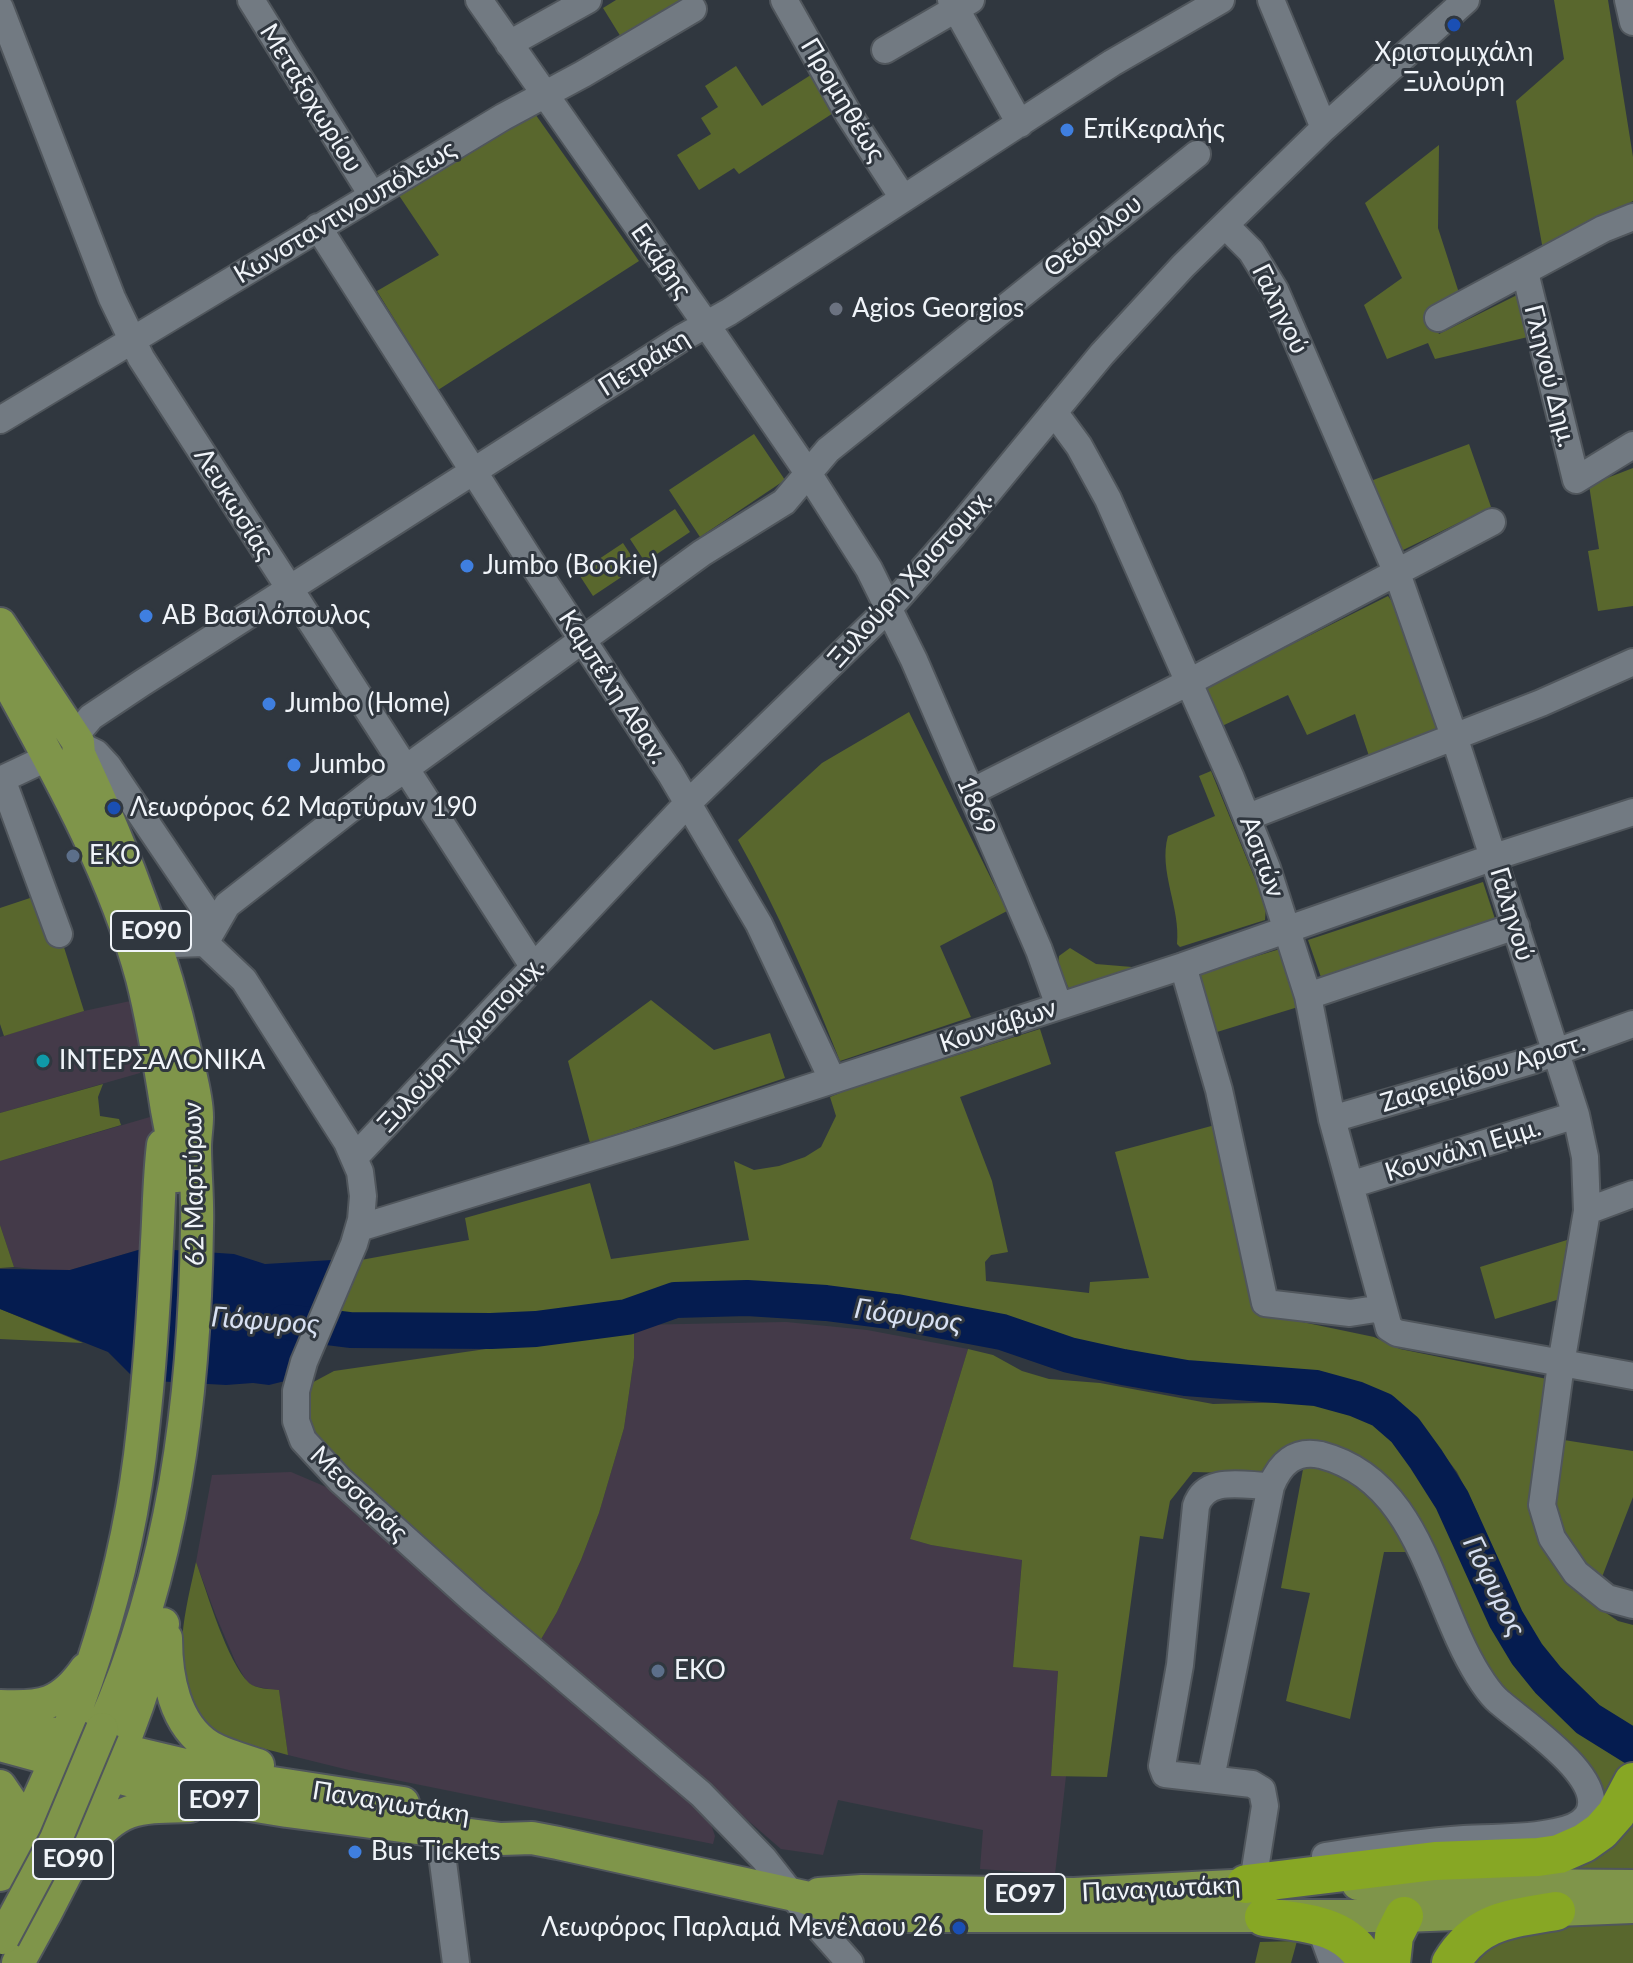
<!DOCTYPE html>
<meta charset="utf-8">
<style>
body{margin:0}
canvas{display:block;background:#30373f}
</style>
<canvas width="1633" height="1963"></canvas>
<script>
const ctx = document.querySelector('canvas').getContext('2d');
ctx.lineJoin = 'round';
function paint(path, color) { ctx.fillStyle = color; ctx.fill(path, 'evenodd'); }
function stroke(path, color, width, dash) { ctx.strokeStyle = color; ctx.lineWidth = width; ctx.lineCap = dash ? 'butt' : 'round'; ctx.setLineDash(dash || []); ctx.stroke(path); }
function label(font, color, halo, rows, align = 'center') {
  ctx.font = font + ' Lato,sans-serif'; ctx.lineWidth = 6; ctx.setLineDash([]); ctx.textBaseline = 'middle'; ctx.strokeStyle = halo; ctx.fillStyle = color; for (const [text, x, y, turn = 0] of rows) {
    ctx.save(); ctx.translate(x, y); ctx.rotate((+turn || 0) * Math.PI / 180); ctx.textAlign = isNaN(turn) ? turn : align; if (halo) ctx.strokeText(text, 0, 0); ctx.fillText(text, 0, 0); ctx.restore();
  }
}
const industrial = new Path2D(`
 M135,1000L140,1073L0,1113V1037L84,1011Z
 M150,1117L159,1149L145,1248L70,1270L51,1271L14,1267L0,1225V1161Z
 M786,1322L867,1330L968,1349L910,1539L931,1545L1022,1559L1013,1666L1058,1670L1051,1776H1066L1055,1874L980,1869L983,1830L838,1800L823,1855L781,1849L540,1641L557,1612L581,1560L599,1513L624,1428L634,1358V1325Z
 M291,1472L345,1495L706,1810L715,1836L713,1844L361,1773L288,1755L279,1691L253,1686L247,1682L236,1663L216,1616L196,1562L212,1475Z`);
const green = new Path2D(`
 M616,0H687L624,42L603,8Z
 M1554,0H1608L1633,157V201L1543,250L1516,101L1564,59Z
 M736,66L762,106L817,71L841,108L739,174L734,168L699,190L677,155L711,134L701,118L718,107L705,86Z
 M533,111L639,261L438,390L377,291L439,255L398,194Z
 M1439,145L1438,228L1459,293L1427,311L1439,334L1517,295L1528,337L1435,359L1428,343L1387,359L1364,305L1402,278L1365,203Z
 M754,434L785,480L700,537L669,490Z
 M1469,444L1491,507L1399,552L1368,482Z
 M1633,468V606L1598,611L1588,551L1599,549L1589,485Z
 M675,509L690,532L645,562L630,539Z
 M623,543L638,566L593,596L578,573Z
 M1388,596L1395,606L1439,731L1370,759L1355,714L1307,735L1288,695L1222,726L1205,688Z
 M909,712L1007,911L940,946L971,1017L840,1061C810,986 778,911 738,840L822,763Z
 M1211,771L1266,906L1265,920L1180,947L1177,944C1181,908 1158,871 1168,836L1215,816L1199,776Z
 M1483,882L1496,922L1322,980L1308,940Z
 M39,895L62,941L84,1011L4,1036L0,1024V908Z
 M1070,948L1096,964L1132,967V971L1069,989L1058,964L1059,956Z
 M1280,949L1298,1007L1217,1032L1198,974Z
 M651,1000L714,1050L770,1033L785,1078L590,1143L568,1061Z
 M1040,1029L1051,1064L960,1097L992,1181L1008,1252L991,1255L985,1262L986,1281L1089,1293L1090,1282L1149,1278L1115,1152L1215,1125L1264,1314L1374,1337L1400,1349L1547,1379L1542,1536L1559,1572L1581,1596L1618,1621L1633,1625V1734L1602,1715L1549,1666L1522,1627L1494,1564L1478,1514L1457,1472L1411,1412L1371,1391L1317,1380L1169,1366L1087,1352L1001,1323L902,1303L822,1295L738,1291L677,1294L551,1318L338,1317L361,1260L469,1240L465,1218L590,1183L611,1259L749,1240L734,1161L754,1170L779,1166L805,1157L821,1147L836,1116L830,1097L897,1070L919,1067Z
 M103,1084L98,1097L100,1116L119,1119L121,1125L0,1161V1113Z
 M0,1225L14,1267L0,1268Z
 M1567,1240L1560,1299L1495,1319L1480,1267Z
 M0,1309L83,1343L0,1339Z
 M634,1325V1358L624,1428L599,1513L581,1560L557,1612L540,1641L476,1589L332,1455L305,1417L306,1386L334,1371L555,1339Z
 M968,1349L993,1355L1022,1371L1049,1379L1100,1383L1213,1404L1302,1402L1358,1411L1381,1425L1409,1450L1446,1506L1509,1646L1542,1689L1595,1739L1626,1761L1608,1810L1493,1680L1438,1568L1343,1455L1268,1474L1193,1472L1170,1501L1163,1539L1140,1536L1107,1777L1051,1776L1058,1671L1013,1667L1022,1560L931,1545L910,1539Z
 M1564,1440L1633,1451V1497L1602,1577L1572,1558L1551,1498Z
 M1304,1464L1349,1476L1388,1511L1409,1552H1384L1350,1719L1286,1701L1310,1593L1281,1588Z
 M196,1562C207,1592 227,1662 249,1683C256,1689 270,1689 279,1690L288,1755C270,1750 223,1739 211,1729C204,1724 200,1715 196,1708C170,1663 186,1609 196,1562Z
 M1633,1811V1877L1572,1872L1592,1859Z
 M1633,1919V1963H1462L1514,1929Z
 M1297,1941L1291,1963H1255L1260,1942Z`);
const water = new Path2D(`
 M145,1248L234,1254L265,1264L332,1260L336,1263L289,1380L269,1385L253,1383L226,1385L136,1380L108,1352L0,1309V1269L70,1270Z`);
const river = new Path2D(`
 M286,1322L350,1330L491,1331L536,1329L627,1317L675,1300L747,1298L826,1303L896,1312L1002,1332L1069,1355L1123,1367L1186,1378L1316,1388L1356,1399L1382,1410L1405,1430L1426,1459L1452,1500L1506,1619L1527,1654L1548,1680L1588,1719L1633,1747`);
const minor = new Path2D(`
 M251,0L372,195
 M479,0L706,324L808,473L869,569L914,660L1039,950L1059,1006
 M784,0L849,115L903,198
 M951,0L1020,124
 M1271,0L1324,128
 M1628,0L1633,22
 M0,8L112,298L141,358L533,966
 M509,44L588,0
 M885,50L971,0
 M1225,225L1251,251L1275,290L1397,573L1454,736L1576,1115L1585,1157L1587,1211L1561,1364L1542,1505L1552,1538L1576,1573L1607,1598L1633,1605
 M318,227L530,560L670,773L759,924L832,1079
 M1525,272L1576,480L1633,445
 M1438,318L1603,229L1633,217
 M1054,412L1079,446L1108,499L1231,778L1267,868L1308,996L1332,1119L1389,1328L1397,1333L1633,1376
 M0,420L503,117L583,74L693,9
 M74,737L91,717L142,683L682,338L729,312L1112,63L1221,0
 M79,745L96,753L108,766L204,908L205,939
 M2,779L59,934
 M0,780L49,757
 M971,792L1189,682L1492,522
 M1248,817L1541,703L1633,662
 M205,943L227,905L377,788L405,769L702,553L784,502L828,450L1197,154
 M158,951L173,944L205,943L244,980L347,1142L360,1172L363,1196L361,1220L354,1244L304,1362L296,1391V1421L303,1440L340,1480L473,1600L701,1794L764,1859L812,1920L850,1963
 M1183,966L1219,1090L1265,1303L1350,1313L1382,1308
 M1308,996L1516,926
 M1332,1119L1534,1060L1633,1024
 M355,1157L687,804L890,607L953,535L1102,354L1183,266L1324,128L1466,0
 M1350,1185L1576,1115
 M1587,1211L1633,1194
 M359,1228L670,1133L1183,966L1494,857L1633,812
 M1211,1778L1271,1486C1280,1464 1295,1449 1321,1455C1421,1481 1431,1600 1478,1675C1483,1683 1489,1692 1496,1699C1518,1720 1612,1779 1587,1816C1580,1826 1566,1830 1555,1832C1525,1839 1494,1837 1464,1839C1418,1842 1371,1849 1325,1856
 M439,1831L456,1963
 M1253,1882L1265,1806L1262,1790L1252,1784L1165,1774L1162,1766L1180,1665L1196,1506C1206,1475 1244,1486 1271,1486
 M1320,1927L1333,1963`);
const major = new Path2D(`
 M0,624L78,742L79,754C124,850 162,948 185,1051C189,1072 197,1095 197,1117C197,1127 195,1137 195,1147C195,1173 198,1199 197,1226C195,1398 173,1571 102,1729
 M0,668C54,767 112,868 142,978C153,1021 160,1065 167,1110C171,1132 176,1153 177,1176
 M166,1638C166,1676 174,1725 210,1747C224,1755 242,1760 258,1765
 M0,1706C42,1708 61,1705 86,1669
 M0,1721L240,1778L403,1803
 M0,1745L176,1793L287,1811L501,1839L532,1838L558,1843L804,1897L835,1909L898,1916H1404L1633,1907
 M0,1786L15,1808L10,1845
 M87,1847C119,1805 140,1807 190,1806
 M0,1875C75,1737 127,1586 143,1429C150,1367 154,1304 157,1242C159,1209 159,1177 163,1145
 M1358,1884L1633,1886
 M819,1894L862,1891L1074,1894L1272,1884
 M18,1963C79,1857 130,1743 163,1624`);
const highway = new Path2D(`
 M1246,1884L1435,1861L1538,1857L1559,1854L1584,1843L1601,1831L1616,1814L1633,1782
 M1264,1917C1303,1923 1347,1923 1367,1963
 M1391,1963L1394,1936L1404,1916
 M1451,1963C1477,1920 1510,1919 1556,1911`);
const majorBridge = new Path2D(`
 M3,1938L56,1839L102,1729`);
const markers = [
 [1454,25,8,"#1a4fb4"],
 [1067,130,8,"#3f7fe0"],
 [836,309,8,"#6b7280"],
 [467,566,8,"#3f7fe0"],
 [146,616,8,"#3f7fe0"],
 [269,704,8,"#3f7fe0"],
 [294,765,8,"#3f7fe0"],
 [114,808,8,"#1a4fb4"],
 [73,856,8,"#5c6f8a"],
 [43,1061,8,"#0f9aa8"],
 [658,1671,8,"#5c6f8a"],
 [355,1852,8,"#3f7fe0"],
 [959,1928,8,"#1a4fb4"]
];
const shields = [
 [151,931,80],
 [219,1800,80],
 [73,1859,80],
 [1025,1894,80]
];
const shieldNames = [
 ["ΕΟ90",151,931],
 ["ΕΟ97",219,1800],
 ["ΕΟ90",73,1859],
 ["ΕΟ97",1025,1894]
];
const poiNames = [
 ["Χριστομιχάλη",1454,53,"center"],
 ["Ξυλούρη",1454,83,"center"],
 ["ΕπίΚεφαλής",1083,130],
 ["Agios Georgios",852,309],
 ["Jumbo (Bookie)",483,566],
 ["ΑΒ Βασιλόπουλος",162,616],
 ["Jumbo (Home)",285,704],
 ["Jumbo",310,765],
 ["Λεωφόρος 62 Μαρτύρων 190",130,808],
 ["EKO",89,856],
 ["ΙΝΤΕΡΣΑΛΟΝΙΚΑ",59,1061],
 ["ΕΚΟ",674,1671],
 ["Bus Tickets",371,1852],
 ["Λεωφόρος Παρλαμά Μενέλαου 26",943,1928,"right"]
];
const streetNames = [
 ["Μεταξοχωρίου",311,98,58],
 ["Προμηθέως",843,100,59],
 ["Κωνσταντινουπόλεως",345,212,-31],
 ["Θεόφιλου",1093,236,-38],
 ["Εκάβης",661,261,55],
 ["Γαληνού",1280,309,64],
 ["Πετράκη",644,363,-32],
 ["Γληνού Δημ.",1550,376,76],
 ["Λευκωσίας",234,504,58],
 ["Ξυλούρη Χριστομιχ.",910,578,-48],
 ["Καμπέλη Αθαν.",613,687,57],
 ["1869",976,806,67],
 ["Ασιτών",1262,857,70],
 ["Γαληνού",1512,914,73],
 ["Κουνάβων",998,1026,-18],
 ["Ξυλούρη Χριστομιχ.",461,1044,-47],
 ["Ζαφειρίδου Αριστ.",1483,1073,-17],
 ["Κουνάλη Εμμ.",1463,1150,-17],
 ["62 Μαρτύρων",194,1184,-91],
 ["Μεσσαράς",359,1494,44],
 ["Παναγιωτάκη",391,1803,9],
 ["Παναγιωτάκη",1161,1889,-3]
];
const waterNames = [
 ["Γιόφυρος",908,1316,8],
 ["Γιόφυρος",265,1321,4],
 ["Γιόφυρος",1494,1586,64]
];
paint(industrial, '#443a49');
paint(green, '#59672d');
paint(water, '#051c50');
stroke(river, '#051c50', 36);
stroke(minor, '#50565c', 30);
stroke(major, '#50565c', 36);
stroke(highway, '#50565c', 42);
stroke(minor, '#727a82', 26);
stroke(major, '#7f954a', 32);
stroke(highway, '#87a724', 38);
stroke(majorBridge, '#50565c', 36, []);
stroke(majorBridge, '#7f954a', 32);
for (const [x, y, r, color] of markers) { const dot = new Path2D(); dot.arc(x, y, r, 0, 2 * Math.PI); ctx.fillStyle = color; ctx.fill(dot); stroke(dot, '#30373f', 3); }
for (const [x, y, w] of shields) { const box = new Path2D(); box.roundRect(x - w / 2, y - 20, w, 40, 6); ctx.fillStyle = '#30373f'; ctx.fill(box); stroke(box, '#f0f4f9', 2); }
label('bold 24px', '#f0f4f9', null, shieldNames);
label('26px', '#f0f4f9', '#30373f', poiNames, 'left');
label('26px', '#f0f4f9', '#30373f', streetNames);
label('italic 28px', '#d8e1f3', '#30373f', waterNames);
</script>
